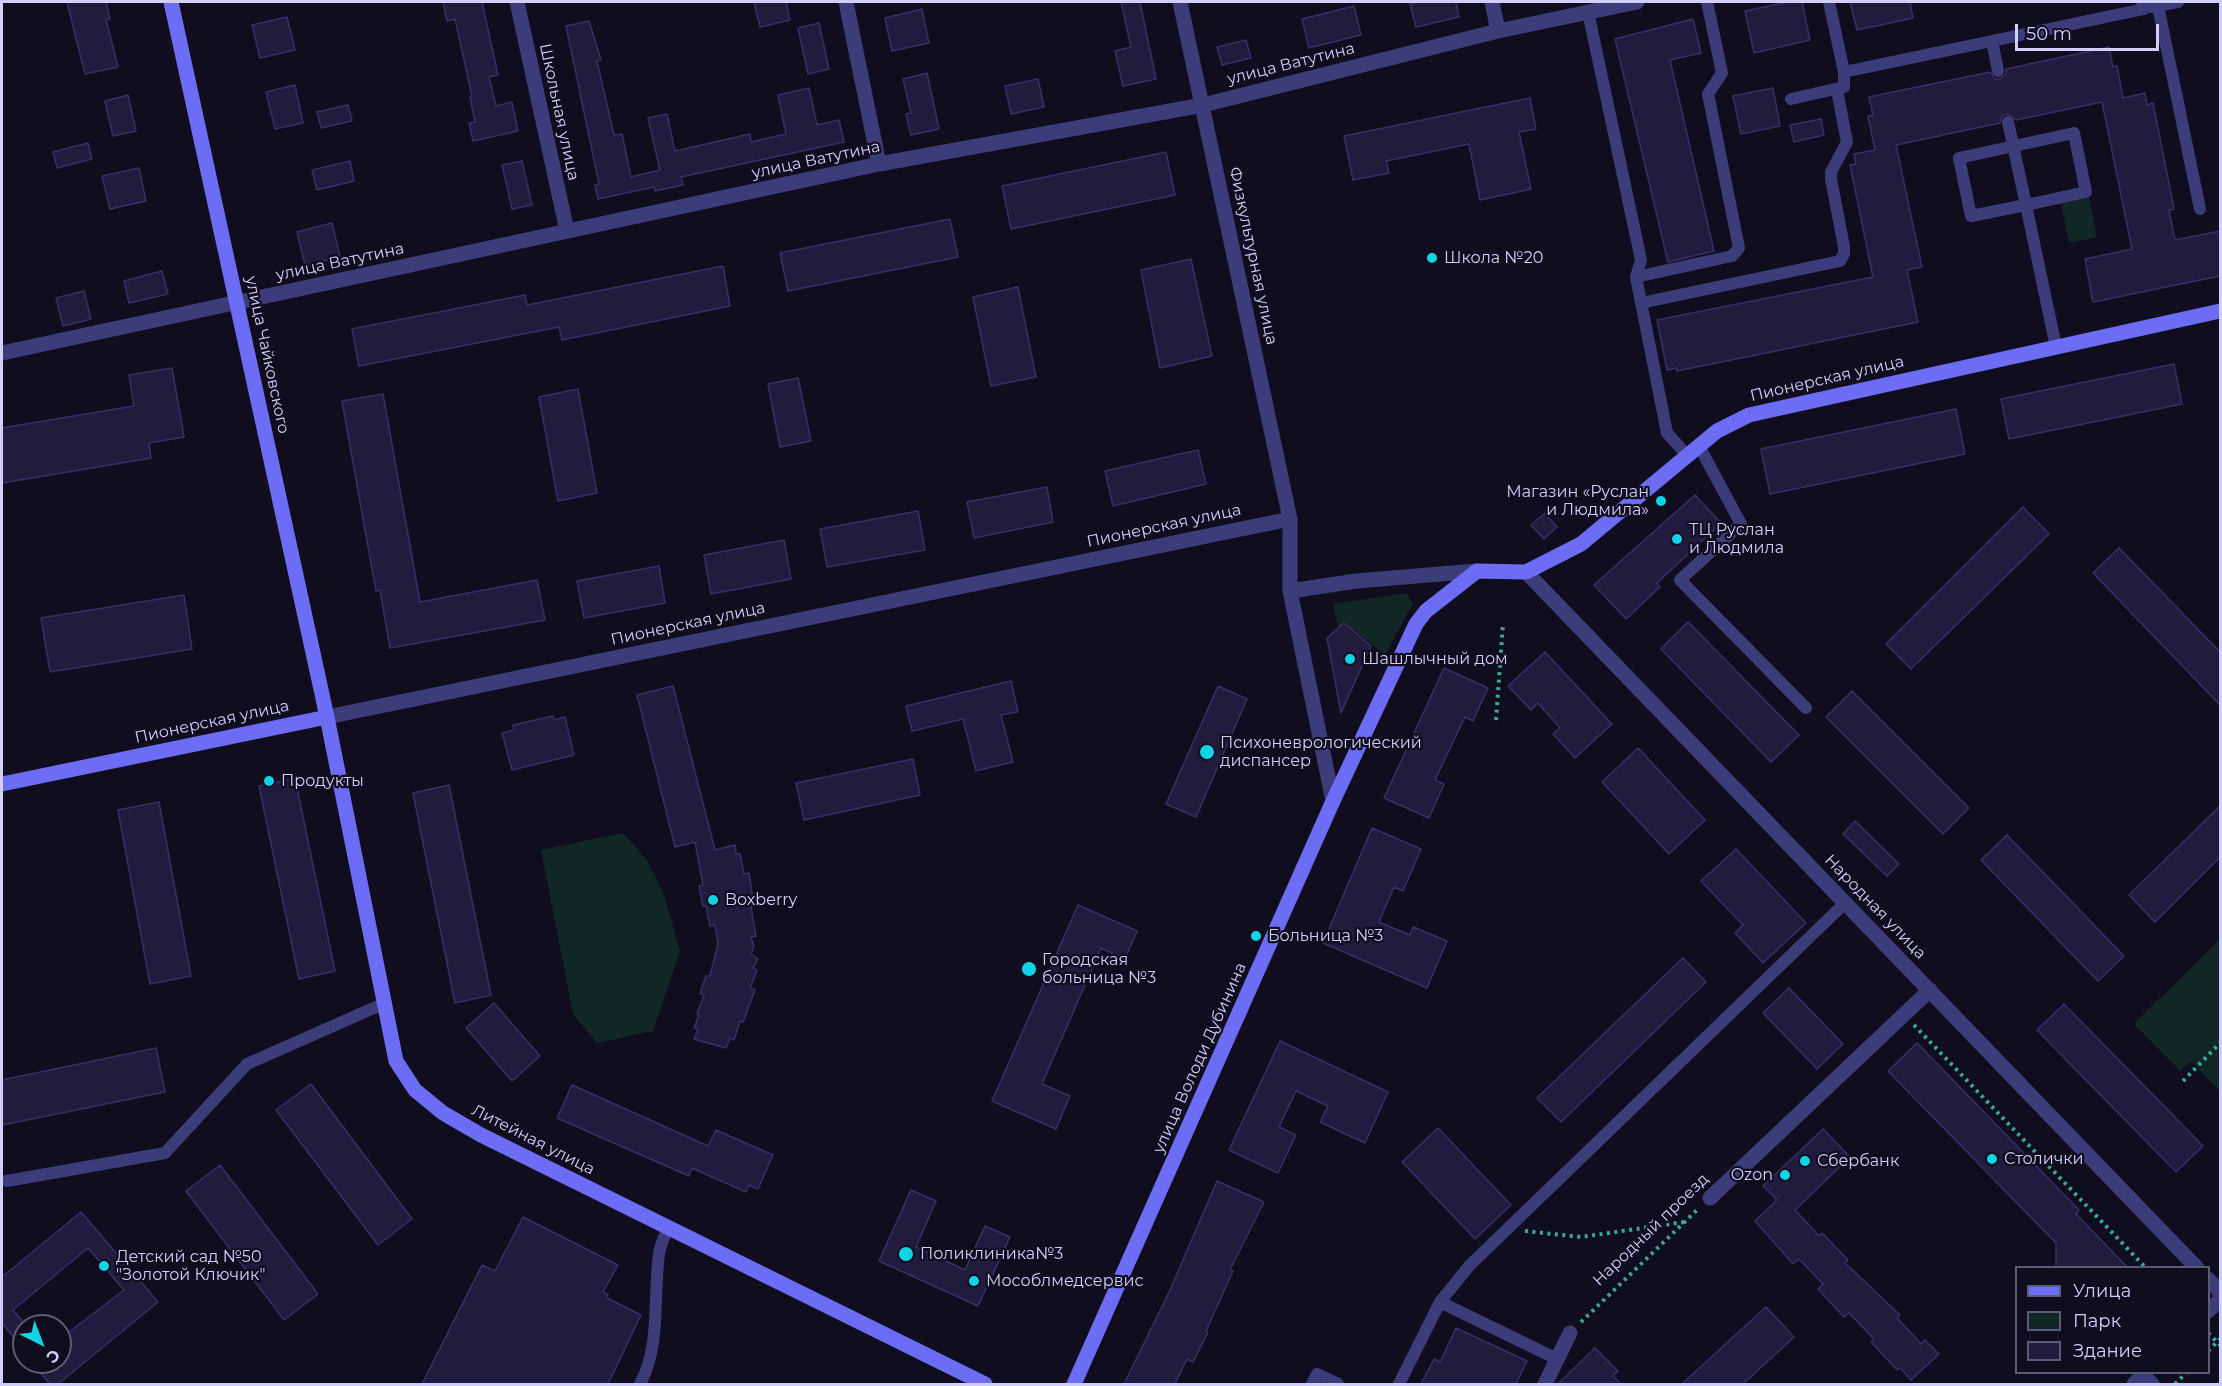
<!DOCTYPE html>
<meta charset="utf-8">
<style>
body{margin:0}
#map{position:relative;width:2222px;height:1386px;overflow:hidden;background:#100e1e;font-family:Montserrat,sans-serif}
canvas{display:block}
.frame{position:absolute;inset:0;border:3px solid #d2cefc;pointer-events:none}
.legend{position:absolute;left:2015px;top:1266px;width:195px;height:108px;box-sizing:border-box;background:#100e1e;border:2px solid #5e5b77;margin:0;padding:8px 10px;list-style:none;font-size:18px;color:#d2cefc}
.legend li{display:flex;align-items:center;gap:12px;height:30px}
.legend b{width:30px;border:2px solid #5e5b77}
.north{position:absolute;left:12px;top:1314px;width:60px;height:60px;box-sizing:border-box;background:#100e1e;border:2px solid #5e5b77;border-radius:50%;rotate:138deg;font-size:16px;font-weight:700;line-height:24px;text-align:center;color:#d2cefc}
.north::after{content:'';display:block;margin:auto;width:21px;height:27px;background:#10d4e6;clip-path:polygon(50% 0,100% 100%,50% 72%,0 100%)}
.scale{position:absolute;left:2015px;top:24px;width:144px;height:27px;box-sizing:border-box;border:3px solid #d2cefc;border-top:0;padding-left:8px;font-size:18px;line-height:21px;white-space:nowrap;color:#d2cefc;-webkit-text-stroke:4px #100e1e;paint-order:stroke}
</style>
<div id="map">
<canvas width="2222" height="1386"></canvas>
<div class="frame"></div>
<ul class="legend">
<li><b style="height:8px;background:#6d6cf5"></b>Улица</li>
<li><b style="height:16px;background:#112726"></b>Парк</li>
<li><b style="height:16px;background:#211b3e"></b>Здание</li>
</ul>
<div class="north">С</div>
<div class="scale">50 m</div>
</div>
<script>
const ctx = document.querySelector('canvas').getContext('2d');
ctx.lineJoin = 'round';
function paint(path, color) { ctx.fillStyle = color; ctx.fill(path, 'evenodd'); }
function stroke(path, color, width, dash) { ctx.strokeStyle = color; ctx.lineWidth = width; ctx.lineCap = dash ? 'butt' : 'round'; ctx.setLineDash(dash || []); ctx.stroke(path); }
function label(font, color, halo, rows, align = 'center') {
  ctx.font = font + ' Montserrat,sans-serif'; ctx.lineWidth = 4.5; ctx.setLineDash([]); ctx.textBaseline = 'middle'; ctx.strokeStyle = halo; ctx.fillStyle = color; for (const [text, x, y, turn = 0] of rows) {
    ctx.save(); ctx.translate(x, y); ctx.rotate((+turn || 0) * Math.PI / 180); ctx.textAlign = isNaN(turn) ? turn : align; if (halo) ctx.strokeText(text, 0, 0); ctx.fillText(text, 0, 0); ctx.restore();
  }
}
const green = new Path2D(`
 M2089,198L2097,237L2069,243L2061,203Z
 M1406,593L1413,603L1385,655L1345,623L1338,628L1333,604Z
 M623,833L647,860L663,892L680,951L653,1031L597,1043L573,1014L541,850Z
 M2220,939V1091L2191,1061L2180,1071L2134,1024Z`);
const building = new Path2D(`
 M67,2H106L110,19H106L118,67L85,74Z
 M443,2H482L498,75L489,77L496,106L512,102L518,131L473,141L469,123L475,122L470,97L472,96L455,19L447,21Z
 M754,2H786L790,20L760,27Z
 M1121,2H1140L1156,79L1123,86L1115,51L1131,47Z
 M1419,2H1456L1459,17L1416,27L1410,4Z
 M1788,2H1802L1810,40L1754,53L1745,11Z
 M1850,2H1910L1913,18L1857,30Z
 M1354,6L1361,35L1309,48L1302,19Z
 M922,9L929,43L892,51L885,18Z
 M287,17L295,50L260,58L252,25Z
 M1693,19L1701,53L1670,60L1714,251L1668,262L1615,39Z
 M589,21L601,60L597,61L614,135L622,134L631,177L660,170L648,118L667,114L675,151L750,134L751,142L786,134L778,95L809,88L817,125L839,120L844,142L681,177L683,185L655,191L654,187L598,199L595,185L599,184L566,26Z
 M819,23L829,69L808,74L798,28Z
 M1246,40L1251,58L1222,65L1217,47Z
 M2109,47L2113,67L2117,66L2123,98L2145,93L2147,105L2153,103L2174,209L2169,210L2175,240L2220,231V276L2093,302L2085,259L2132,249L2102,102L2016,120L2007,114L2002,116L2000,123L1896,145L1922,267L1907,270L1918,322L1677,371V368L1667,370L1657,320L1873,277L1850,165L1856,164L1854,154L1875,150L1868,116L1873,115L1869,97L1990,72L1995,79H2000L2006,74V69Z
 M927,73L939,129L911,135L906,114L911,113L903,79Z
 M1038,79L1044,107L1011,114L1005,86Z
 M295,85L303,123L275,129L266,92Z
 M1773,88L1780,126L1741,134L1733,96Z
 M128,95L136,131L113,136L105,101Z
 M1530,98L1536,129L1519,132L1531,189L1480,200L1469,144L1386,161L1389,173L1353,180L1344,136Z
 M348,105L352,121L321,128L317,112Z
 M1821,119L1824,135L1794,142L1790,125Z
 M88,143L92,159L57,168L53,152Z
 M1166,152L1175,195L1011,229L1002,186Z
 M350,161L354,181L317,190L312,170Z
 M522,161L532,205L512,209L502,165Z
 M139,168L146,201L110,209L102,176Z
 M950,219L958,257L788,291L780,253Z
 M332,223L340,257L305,265L297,232Z
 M1191,259L1212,356L1160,368L1141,270Z
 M723,266L730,306L562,340L559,327L359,366L352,329L525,295L527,305Z
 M162,271L168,294L129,303L124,281Z
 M1018,287L1036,377L991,386L973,297Z
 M84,291L91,319L63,326L56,298Z
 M2174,364L2182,404L2009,439L2001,399Z
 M172,368L184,437L149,443L151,458L2,483V428L134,406L129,375Z
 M798,378L811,441L780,447L768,384Z
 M578,389L597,493L558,501L539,397Z
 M383,394L420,602L537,580L545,620L390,648L380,590L376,591L342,401Z
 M1956,409L1965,454L1770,494L1761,449Z
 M1198,450L1206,484L1113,506L1105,471Z
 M1047,487L1053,522L974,538L967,502Z
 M1695,495L1721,523L1657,583L1660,587L1626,619L1594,585Z
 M2023,507L2049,534L1911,669L1886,644Z
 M918,511L925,550L827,567L820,529Z
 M1545,513L1557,527L1544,539L1531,525Z
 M784,540L791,579L711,594L704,555Z
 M2119,548L2220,652V705L2093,573Z
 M659,566L665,603L584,618L577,581Z
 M184,595L192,649L50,672L41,618Z
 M1688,622L1799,735L1771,762L1661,649Z
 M1344,623L1371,646L1341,713L1327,638Z
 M1545,652L1612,724L1575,758L1553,734L1560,728L1538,703L1531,710L1508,686Z
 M1444,668L1488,688L1473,721L1465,717L1435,780L1444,784L1429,818L1384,798Z
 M1011,681L1018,712L1001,715L1013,762L976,771L963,719L912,731L906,706Z
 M673,686L715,850L735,845L736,854H740L744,874L749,873L754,906L751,907L756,936L751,937L754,947L751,954L758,959L753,968L757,970L750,988L755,990L743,1022L740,1021L734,1040L730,1038L726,1048L694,1039L698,1029L694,1028L699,1015L697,1014L704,995L700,993L706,976H710L718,944L715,925L710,926L706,906H703L699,886L703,885L695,842L675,847L637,695Z
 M1218,686L1247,699L1196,817L1166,804Z
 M1852,691L1969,808L1943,834L1826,717Z
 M553,716L554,720L565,717L574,755L512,770L502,733L514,730L513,725Z
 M1638,748L1705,820L1669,854L1602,782Z
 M913,759L920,795L804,820L796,783Z
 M295,778L335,971L299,979L259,786Z
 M449,785L491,995L455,1003L413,793Z
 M159,802L191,976L150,984L118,810Z
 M2220,806V857L2155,922L2129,895Z
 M1855,821L1899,864L1887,876L1843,834Z
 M1372,828L1421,849L1403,891L1394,887L1379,922L1410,935L1413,927L1447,941L1427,988L1323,943Z
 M2007,835L2124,956L2098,981L1981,860Z
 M1736,849L1806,923L1763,963L1735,933L1743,925L1701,881Z
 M1078,905L1137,931L1125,959L1101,948L1042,1084L1070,1096L1056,1129L992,1101Z
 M1683,958L1706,982L1561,1122L1537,1098Z
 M1789,988L1843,1044L1817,1069L1763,1013Z
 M494,1003L540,1056L512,1081L466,1028Z
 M2064,1004L2203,1146L2176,1172L2037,1030Z
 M1280,1041L1388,1092L1365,1143L1320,1122L1328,1106L1296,1091L1279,1127L1296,1135L1278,1173L1229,1150Z
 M1917,1043L2079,1210L2076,1214L2128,1268H2056V1243L1888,1071Z
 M156,1048L165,1092L2,1125V1080Z
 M311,1084L412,1219L378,1245L276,1110Z
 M572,1085L708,1146L716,1130L773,1155L758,1189L749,1185L746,1192L692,1168L689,1176L557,1118Z
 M1438,1128L1511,1205L1475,1239L1402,1162Z
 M1823,1129L1850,1157L1795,1210L1819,1236L1822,1233L1848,1260L1845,1263L1900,1315L1897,1318L1921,1344L1925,1340L1939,1354L1911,1380L1900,1368L1897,1370L1871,1342L1874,1339L1849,1313L1844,1317L1818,1289L1823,1284L1799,1259L1793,1264L1755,1221L1777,1200L1763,1186Z
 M220,1165L318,1294L284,1320L186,1191Z
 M1217,1181L1264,1202L1230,1270L1233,1271L1206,1331L1208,1332L1193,1362L1187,1359L1175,1384H1124L1170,1290Z
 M911,1190L936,1201L916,1247L965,1270L985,1226L1010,1237L978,1306L879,1261Z
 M81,1212L158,1302L58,1384H50L31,1362H60V1339L124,1290L88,1248L13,1310L24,1323V1350L2,1323V1277Z
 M523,1217L618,1265L603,1292L608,1295L607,1298L641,1315L608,1384H422L482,1265L495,1271Z
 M1766,1307L1794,1337L1743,1384H1682Z
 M1456,1328L1527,1361L1516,1384H1421L1434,1359L1440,1362Z
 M1595,1348L1618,1371L1613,1376L1621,1384H1558Z`);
const path = new Path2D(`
 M1496,720L1503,624
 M1914,1025L2146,1268
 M2183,1081L2220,1043
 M1525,1231L1581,1237L1684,1222
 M1581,1322L1699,1208
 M2208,1333L2220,1345
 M2208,1351L2220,1339
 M2175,1384L2187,1372`);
const lane = new Path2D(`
 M1829,2L1844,72L1992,41
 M2158,6L2200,209
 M2151,7L2178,2
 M1588,12L1641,260L1636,277L1732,256L1739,248L1708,94L1722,73L1707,2
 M1998,71L1992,41L2144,9L2142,2
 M1791,99L1844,87V72
 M2008,122L2026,205L1971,216L1959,158L2074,133L2086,192L2026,205L2056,347
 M1636,277L1667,433L1687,455
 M1641,303L1840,261L1844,254V247L1831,179V172L1847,142L1837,90
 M1699,446L1741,524L1680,580L1806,708
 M7,1181L165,1153L247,1064L385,1003
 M1440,1302L1557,1359
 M2144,1374L2154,1384
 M640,1384C661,1345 653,1297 659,1254C660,1245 665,1236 668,1228
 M1312,1384L1317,1374L1338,1384
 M1399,1384L1440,1302L1469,1266L1846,902`);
const street = new Path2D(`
 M517,2L567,231
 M846,2L879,164
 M1180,2L1290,519
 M1492,2L1498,31
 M2,353L879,164L1203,105L1498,31L1637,2
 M1526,572L2197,1268
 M1290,591L1356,581L1477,571
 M327,717L1290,519V591L1333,801
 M1710,1198L1930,990
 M2208,1279L2220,1292
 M2208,1311L2220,1300
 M1545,1384L1570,1333
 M2134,1384L2146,1372`);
const secondary = new Path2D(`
 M171,2L327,717L396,1061L415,1090L443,1113L481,1135L985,1384
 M2,784L327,717
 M1074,1384L1333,801L1416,624L1426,611L1477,571L1526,572L1581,544L1717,431L1749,415L2220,311`);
const markers = [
 [1432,258,6,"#10d4e6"],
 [1661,501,6,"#10d4e6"],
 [1677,539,6,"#10d4e6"],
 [1350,659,6,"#10d4e6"],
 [1207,752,8,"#10d4e6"],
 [269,781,6,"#10d4e6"],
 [713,900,6,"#10d4e6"],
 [1256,936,6,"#10d4e6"],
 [1029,969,8,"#10d4e6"],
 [1992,1159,6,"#10d4e6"],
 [1805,1161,6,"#10d4e6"],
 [1785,1175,6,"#10d4e6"],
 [906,1254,8,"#10d4e6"],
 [104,1266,6,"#10d4e6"],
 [974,1281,6,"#10d4e6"]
];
const streetNames = [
 ["улица Ватутина",1291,64,-14],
 ["Школьная улица",559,112,78],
 ["улица Ватутина",816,160,-12],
 ["Физкультурная улица",1253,256,78],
 ["улица Ватутина",340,262,-12],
 ["улица Чайковского",267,355,78],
 ["Пионерская улица",1827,379,-13],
 ["Пионерская улица",1164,526,-12],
 ["Пионерская улица",688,624,-12],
 ["Пионерская улица",212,722,-12],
 ["Народная улица",1875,907,46],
 ["улица Володи Дубинина",1200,1058,-66],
 ["Литейная улица",533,1140,27],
 ["Народный проезд",1651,1230,-44]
];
const poiNames = [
 ["Школа №20",1444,258],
 ["Магазин «Руслан",1649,492,"right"],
 ["и Людмила»",1649,510,"right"],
 ["ТЦ Руслан",1689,530],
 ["и Людмила",1689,548],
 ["Шашлычный дом",1362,659],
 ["Психоневрологический",1220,743],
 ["диспансер",1220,761],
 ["Продукты",281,781],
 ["Boxberry",725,900],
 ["Больница №3",1268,936],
 ["Городская",1042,960],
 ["больница №3",1042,978],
 ["Столички",2004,1159],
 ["Сбербанк",1817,1161],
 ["Ozon",1773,1175,"right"],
 ["Поликлиника№3",920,1254],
 ["Детский сад №50",116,1257],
 ["\"Золотой Ключик\"",116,1275],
 ["Мособлмедсервис",986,1281]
];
paint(green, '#112726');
paint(building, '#211b3e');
stroke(building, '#392f68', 1.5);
stroke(path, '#36a89f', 4, [3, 4.5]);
stroke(lane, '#3d3c7a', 12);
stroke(street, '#3d3c7a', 15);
stroke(secondary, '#6d6cf5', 15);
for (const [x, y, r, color] of markers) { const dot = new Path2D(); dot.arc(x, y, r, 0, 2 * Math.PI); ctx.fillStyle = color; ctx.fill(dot); stroke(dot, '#100e1e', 2); }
label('16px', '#d2cefc', '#100e1e', streetNames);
label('16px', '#d2cefc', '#100e1e', poiNames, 'left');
</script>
